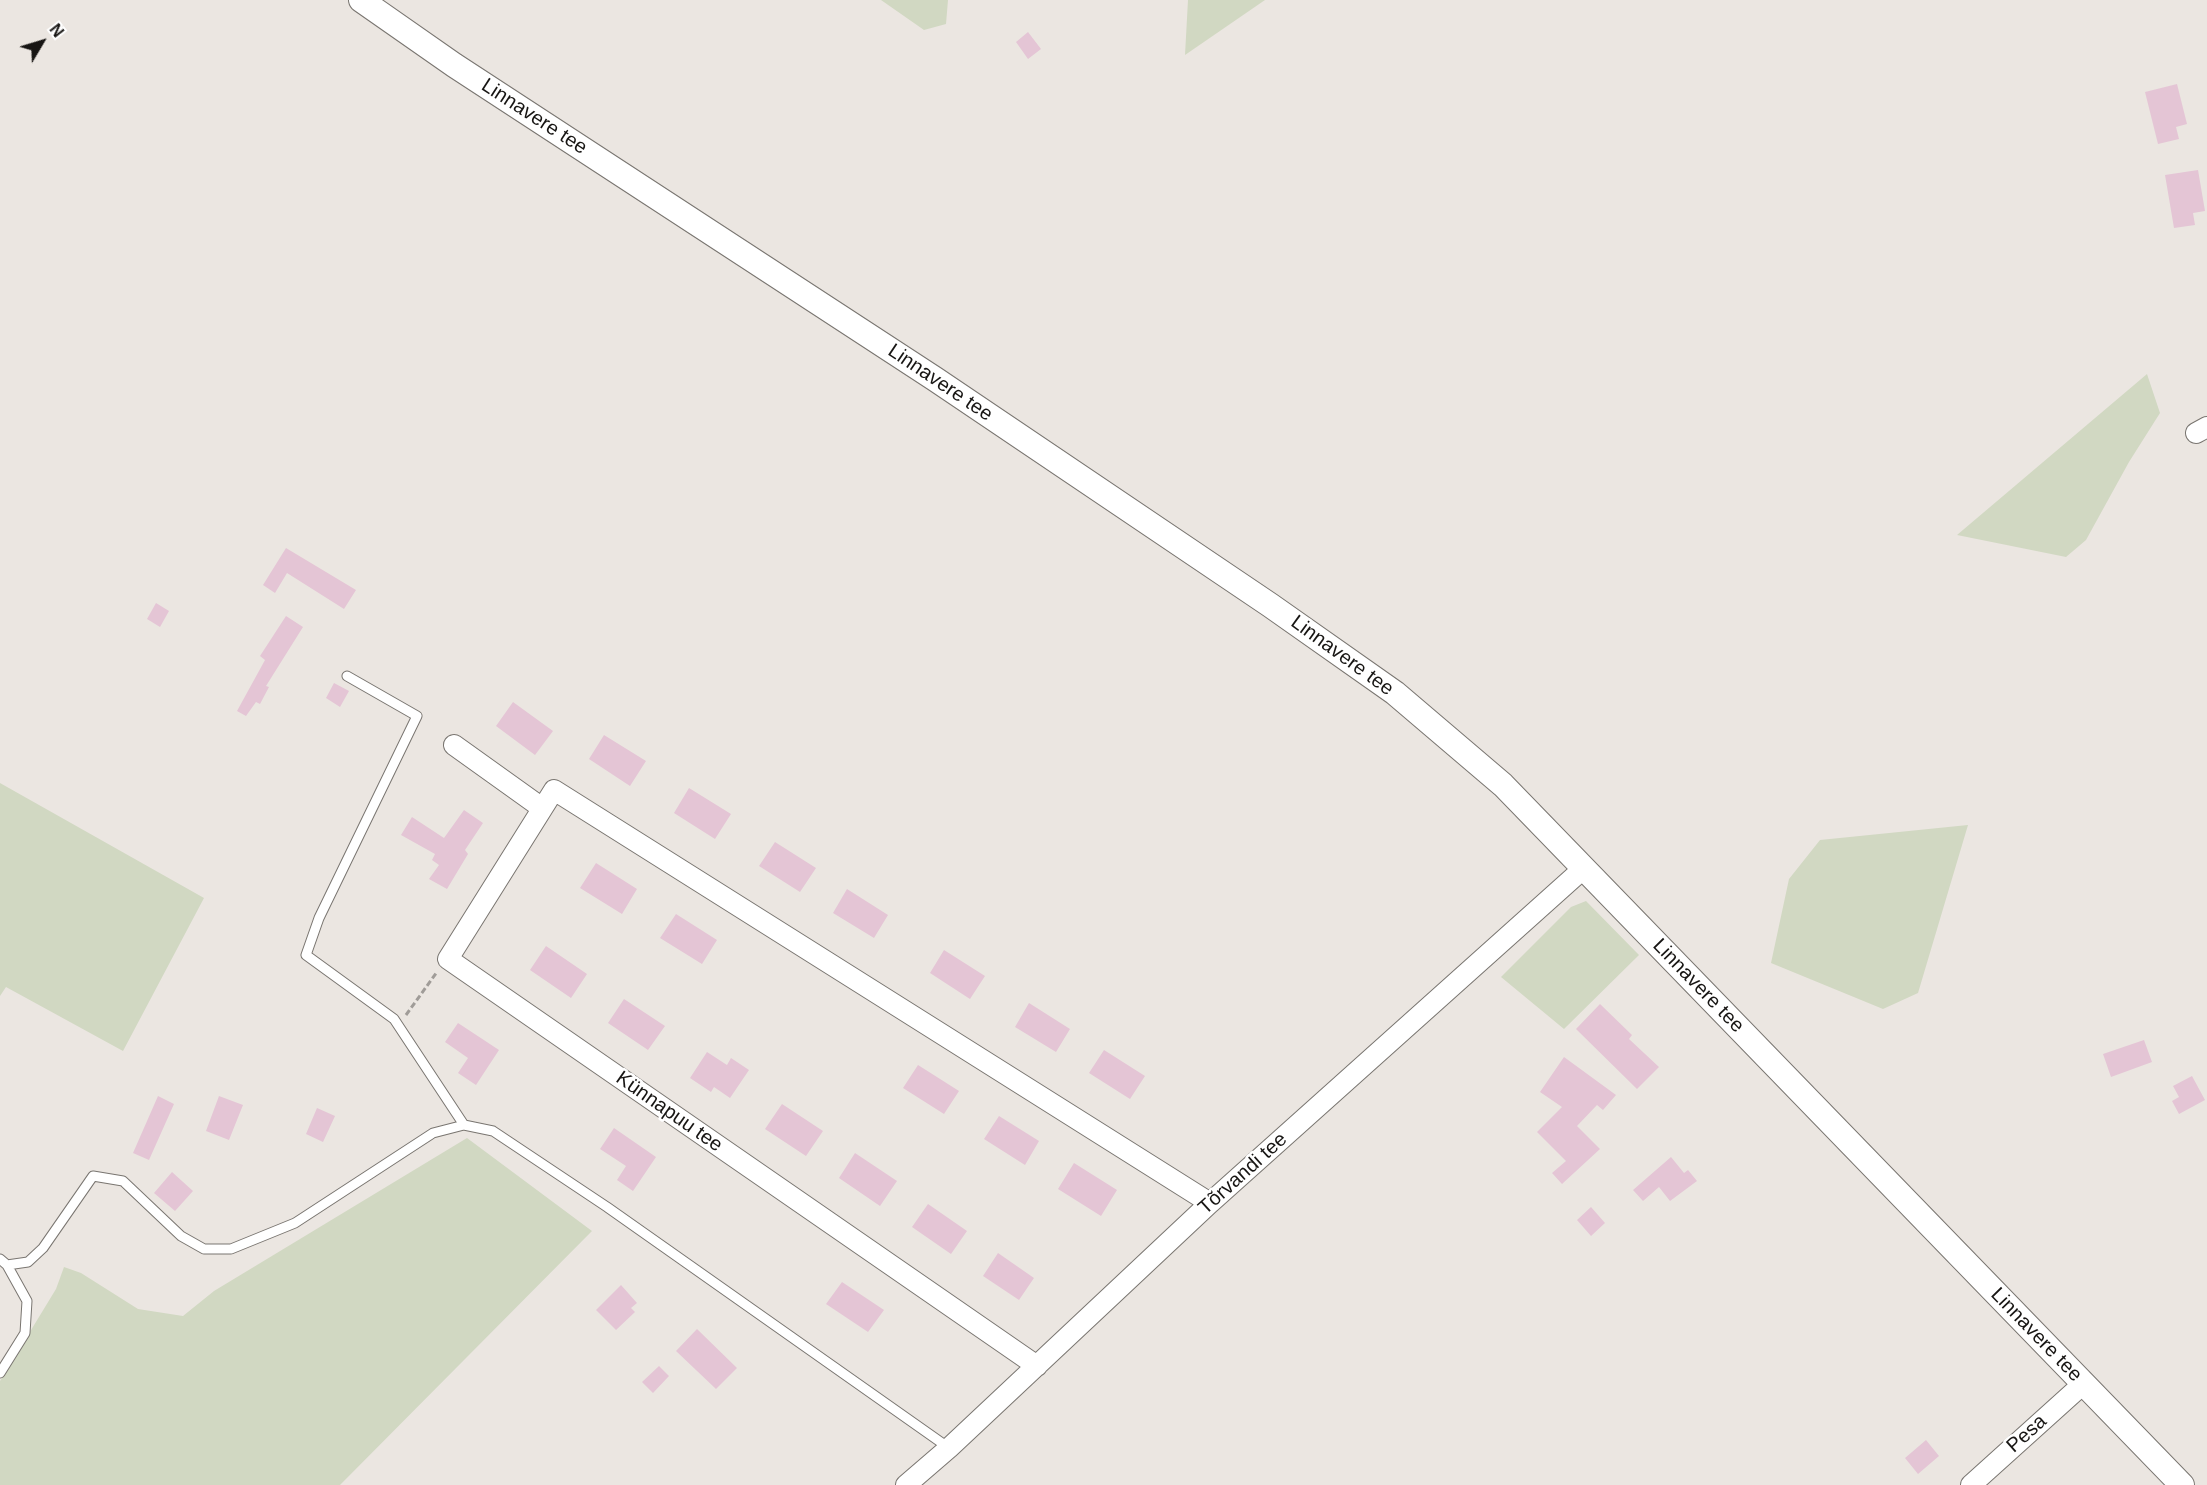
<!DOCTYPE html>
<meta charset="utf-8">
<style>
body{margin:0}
#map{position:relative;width:2207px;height:1485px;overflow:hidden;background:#ebe6e1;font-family:Arial,sans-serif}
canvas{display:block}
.north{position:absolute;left:12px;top:12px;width:60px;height:60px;-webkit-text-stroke:4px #fff;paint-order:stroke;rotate:52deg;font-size:16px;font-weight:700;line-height:24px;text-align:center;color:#171513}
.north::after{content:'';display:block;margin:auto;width:21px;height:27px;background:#171513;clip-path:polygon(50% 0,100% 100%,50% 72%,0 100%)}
</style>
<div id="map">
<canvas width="2207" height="1485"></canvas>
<div class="north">N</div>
</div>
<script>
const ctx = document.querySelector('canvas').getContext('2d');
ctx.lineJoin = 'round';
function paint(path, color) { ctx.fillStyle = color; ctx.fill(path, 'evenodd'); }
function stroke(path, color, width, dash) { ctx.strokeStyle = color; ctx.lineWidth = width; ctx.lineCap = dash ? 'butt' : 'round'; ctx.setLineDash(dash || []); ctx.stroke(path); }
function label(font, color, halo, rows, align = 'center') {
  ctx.font = font + ' Arial,sans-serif'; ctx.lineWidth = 5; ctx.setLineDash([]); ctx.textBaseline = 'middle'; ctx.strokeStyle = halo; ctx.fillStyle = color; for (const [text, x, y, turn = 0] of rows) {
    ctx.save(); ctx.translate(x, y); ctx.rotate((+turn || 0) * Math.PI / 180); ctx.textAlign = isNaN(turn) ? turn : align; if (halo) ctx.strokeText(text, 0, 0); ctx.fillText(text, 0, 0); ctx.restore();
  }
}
const green = new Path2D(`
 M881,0H948L946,24L924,30Z
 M1188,0H1265L1185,55Z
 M2147,374L2160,413L2129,462L2086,540L2066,557L1957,535Z
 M0,783L204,898L123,1051L6,987L0,996Z
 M1968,825L1918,993L1883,1009L1771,963L1789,879L1820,840Z
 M1586,901L1639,955L1564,1029L1501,977L1571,907Z
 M467,1138L592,1231L340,1485H0V1381L56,1289L64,1267L81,1273L138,1309L183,1316L214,1291Z`);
const building = new Path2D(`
 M1028,32L1041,49L1028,59L1016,42Z
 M2177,84L2187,124L2176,127L2179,139L2158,144L2145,92Z
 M2198,170L2205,211L2193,213L2195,225L2174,228L2165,175Z
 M286,548L356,590L344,609L287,573L275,593L263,585Z
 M156,603L169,611L160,627L147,619Z
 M286,616L303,627L266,686L269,687L260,704L256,702L246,716L237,711L265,660L260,656Z
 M334,683L349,691L340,707L326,698Z
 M513,702L553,731L535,755L496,726Z
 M604,735L646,761L630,786L589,759Z
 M689,788L731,814L715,839L674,813Z
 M464,810L483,823L465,850L468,854L447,889L429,879L439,865L432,860L435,854L401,835L412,817L444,838Z
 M775,842L816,868L800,892L759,866Z
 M596,863L637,889L622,914L580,888Z
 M847,889L888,915L874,938L833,913Z
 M676,914L717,940L702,964L660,938Z
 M546,946L587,974L571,998L530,970Z
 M944,950L985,976L970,999L930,973Z
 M624,999L665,1026L648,1050L608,1023Z
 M1029,1003L1070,1029L1056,1052L1015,1027Z
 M1600,1004L1632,1035L1629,1039L1659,1067L1637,1089L1576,1029Z
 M458,1023L499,1050L476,1085L458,1073L468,1058L445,1042Z
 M2144,1040L2152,1062L2111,1077L2103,1054Z
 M1104,1050L1145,1076L1130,1099L1089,1073Z
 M707,1052L727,1065L731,1058L749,1070L730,1098L714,1087L711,1092L690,1078Z
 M1564,1057L1616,1095L1603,1110L1597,1105L1577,1126L1600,1149L1562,1184L1552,1173L1566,1161L1537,1132L1562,1107L1540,1092Z
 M918,1065L959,1091L944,1114L903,1088Z
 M2192,1076L2205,1100L2179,1114L2172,1101L2179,1097L2173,1086Z
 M158,1096L174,1104L149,1160L133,1153Z
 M219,1096L243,1105L229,1140L206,1131Z
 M782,1104L823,1131L806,1156L765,1129Z
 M317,1108L335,1116L323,1142L306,1134Z
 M999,1116L1039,1141L1025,1165L984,1139Z
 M614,1128L656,1157L633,1191L617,1180L626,1166L600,1149Z
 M855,1153L897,1181L880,1206L839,1178Z
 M1671,1157L1684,1173L1688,1170L1697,1181L1670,1201L1659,1187L1643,1201L1633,1190Z
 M1074,1163L1117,1190L1101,1216L1058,1189Z
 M172,1172L193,1191L175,1211L154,1193Z
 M928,1204L967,1231L951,1254L912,1227Z
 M1591,1207L1605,1223L1591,1236L1577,1220Z
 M998,1253L1034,1278L1019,1300L983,1276Z
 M842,1282L884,1310L868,1332L826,1304Z
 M621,1285L637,1303L631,1308L635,1312L616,1330L596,1310Z
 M697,1329L737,1368L716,1389L676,1351Z
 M659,1366L669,1376L653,1393L642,1382Z
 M1926,1440L1939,1456L1918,1474L1905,1458Z`);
const path = new Path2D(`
 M406,1015L437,972`);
const service = new Path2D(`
 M347,676L417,716L319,918L306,955L394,1019L464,1125
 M0,1259L7,1265L28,1262L43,1248L93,1176L123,1181L181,1236L204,1249H231L295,1223L433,1133L464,1125L493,1131L607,1207L949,1448
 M0,1373L25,1333L27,1301L7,1265`);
const minor = new Path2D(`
 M2196,433L2207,427
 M454,745L542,808
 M1037,1366L448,959L554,790L1210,1203
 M906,1485L949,1448L1210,1203L1584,868
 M1971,1485L2083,1384`);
const tertiary = new Path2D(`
 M361,0L454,65L935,379L1270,605L1395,693L1503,785L2182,1485`);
const streetNames = [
 ["Linnavere tee",534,117,33],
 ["Linnavere tee",940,383,34],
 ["Linnavere tee",1342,656,36],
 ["Linnavere tee",1698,986,46],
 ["Künnapuu tee",669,1112,35],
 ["Tõrvandi tee",1243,1174,-42],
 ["Linnavere tee",2036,1335,46],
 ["Pesa",2027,1434,-42]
];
paint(green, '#d1d8c2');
paint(building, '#e4c5d5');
stroke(service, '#797570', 11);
stroke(minor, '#797570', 22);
stroke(tertiary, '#797570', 26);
stroke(path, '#a09c98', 3, [6, 3]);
stroke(service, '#fff', 9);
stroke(minor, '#fff', 20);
stroke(tertiary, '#fff', 24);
label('20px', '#171513', '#fff', streetNames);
</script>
